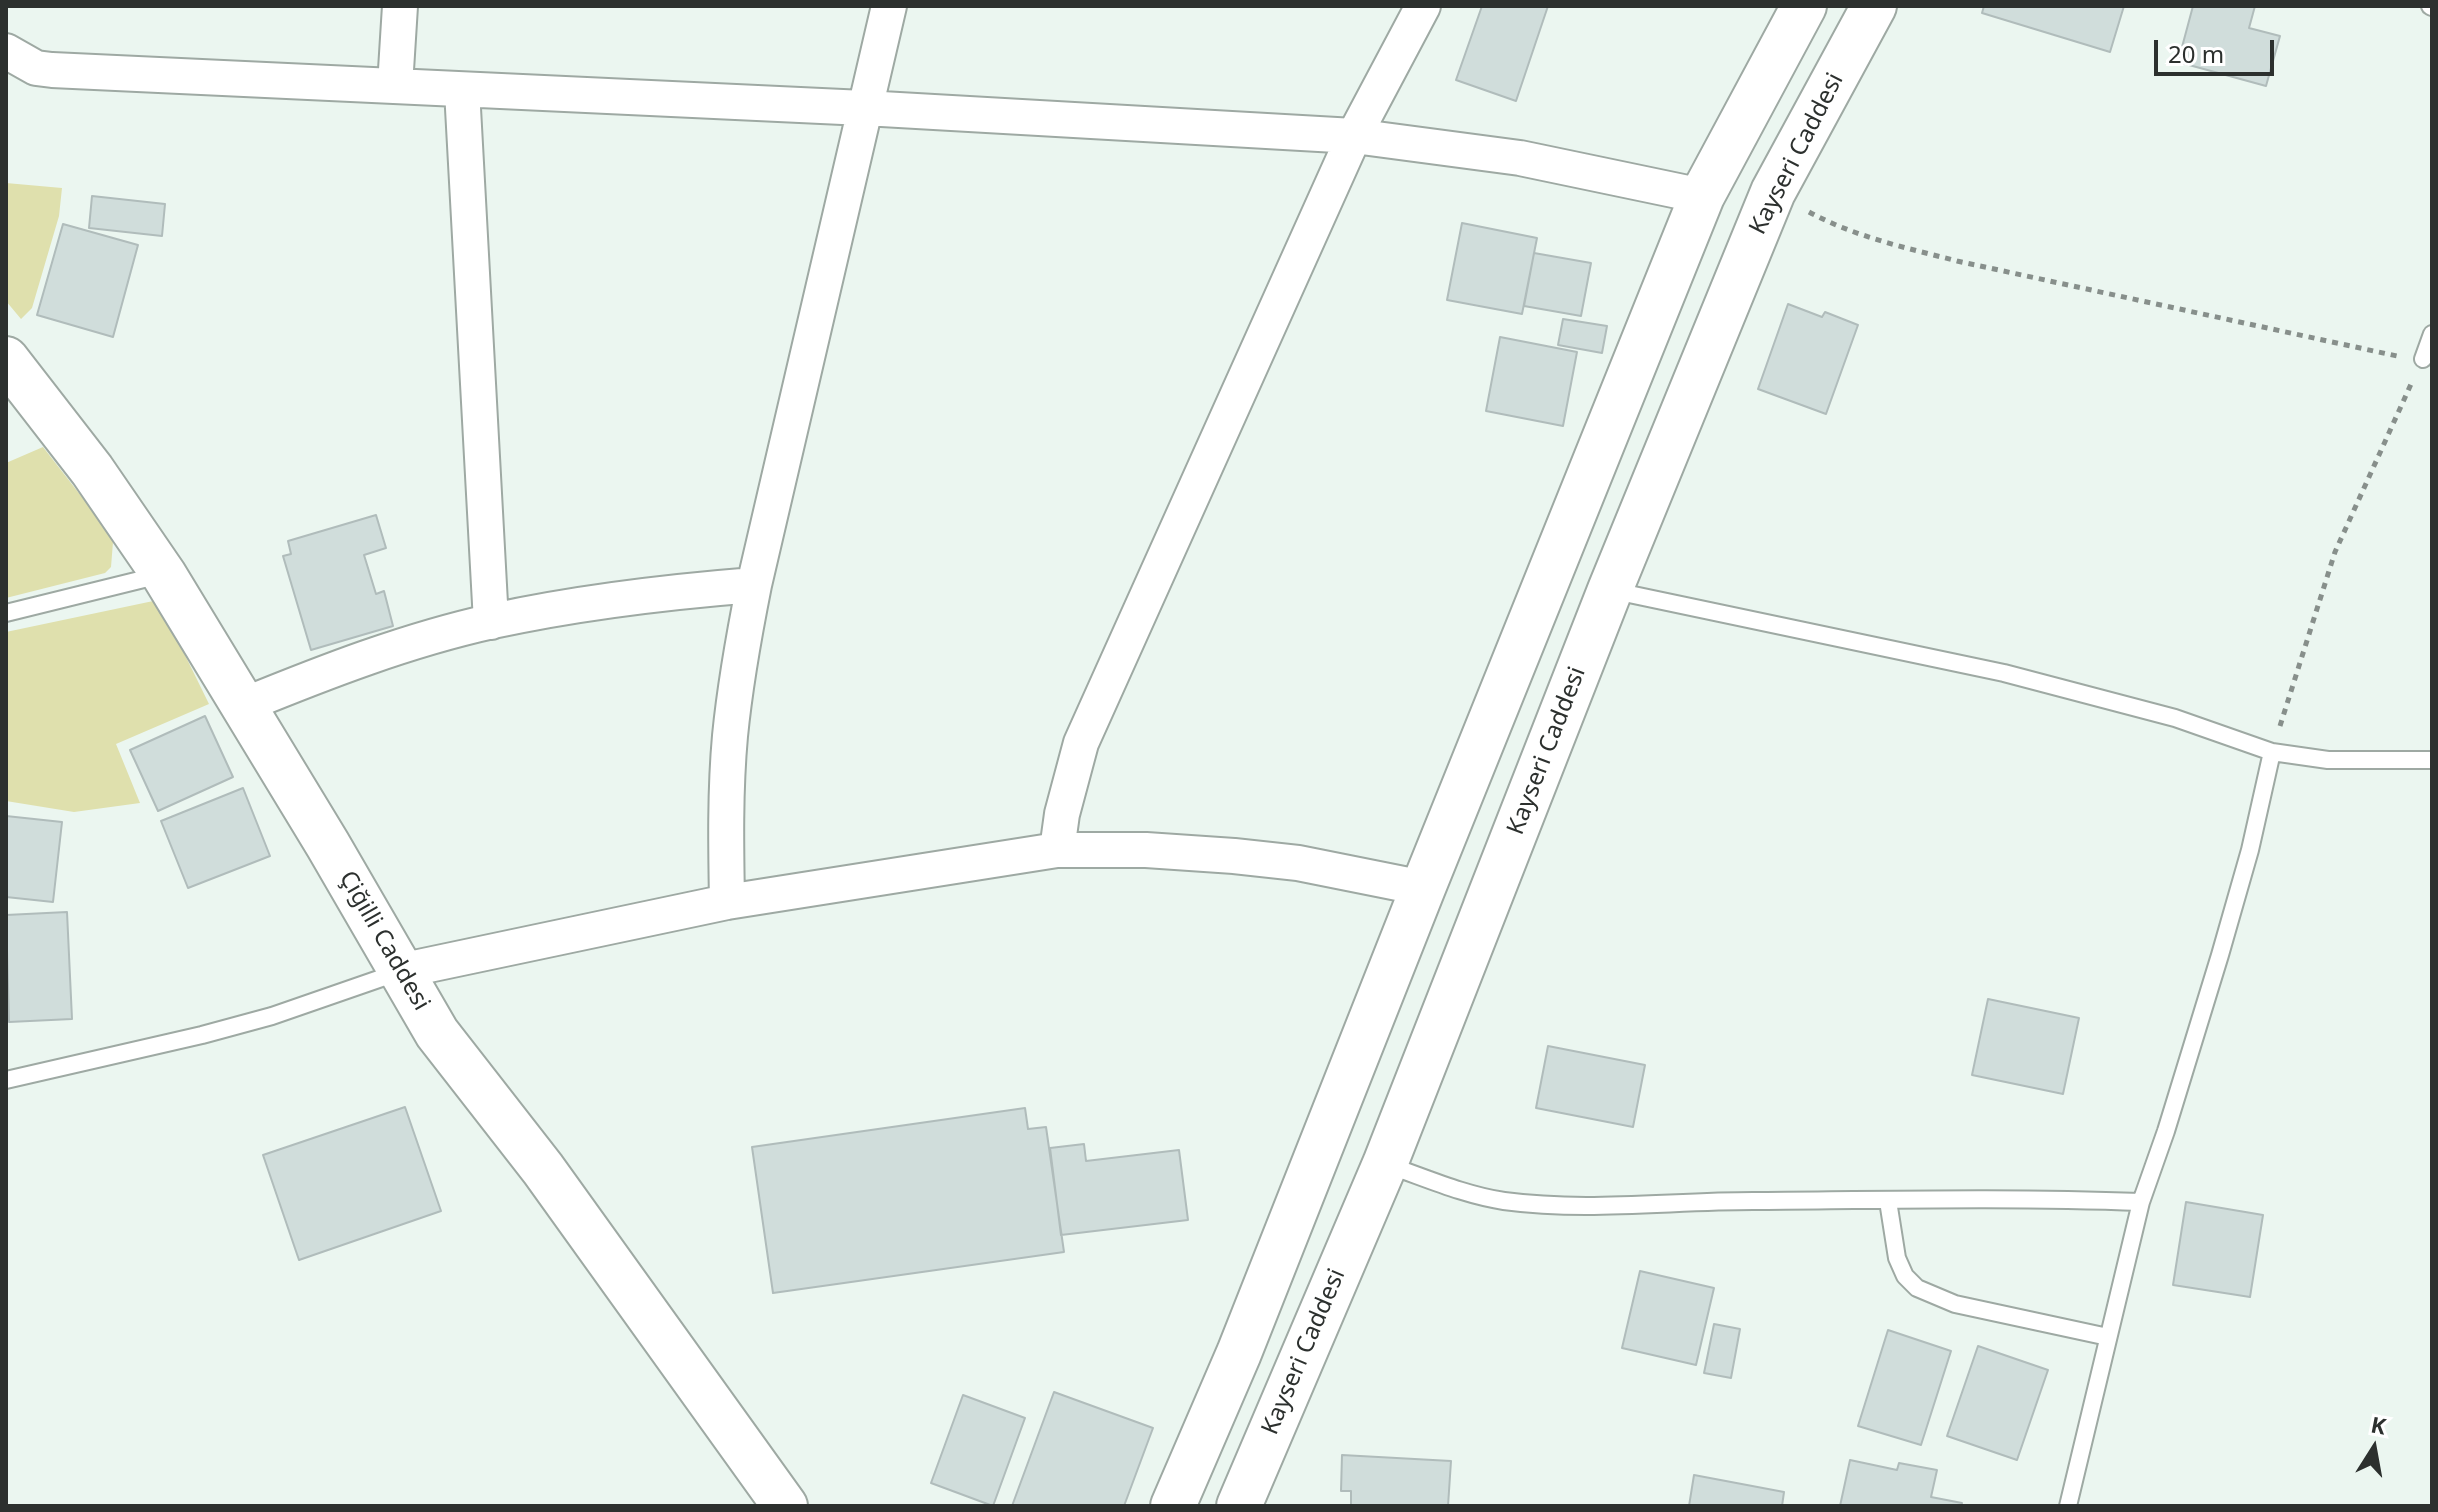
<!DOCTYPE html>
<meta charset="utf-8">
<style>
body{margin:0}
#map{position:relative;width:2438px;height:1512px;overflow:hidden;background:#ebf6f0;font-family:"Noto Sans",sans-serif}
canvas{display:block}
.frame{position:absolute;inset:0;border:8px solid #2c302e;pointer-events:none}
.north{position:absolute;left:2334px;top:1408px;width:80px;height:80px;-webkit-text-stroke:6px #fff;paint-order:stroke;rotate:11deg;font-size:22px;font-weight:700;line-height:32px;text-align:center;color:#2c302e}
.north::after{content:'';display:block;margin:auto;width:28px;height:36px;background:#2c302e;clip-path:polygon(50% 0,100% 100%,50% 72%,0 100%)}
.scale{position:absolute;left:2154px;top:40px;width:120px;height:36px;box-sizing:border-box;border:4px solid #2c302e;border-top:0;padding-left:10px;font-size:24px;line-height:28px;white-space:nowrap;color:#2c302e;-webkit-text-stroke:6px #fff;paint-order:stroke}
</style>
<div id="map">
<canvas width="2438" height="1512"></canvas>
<div class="frame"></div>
<div class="north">K</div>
<div class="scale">20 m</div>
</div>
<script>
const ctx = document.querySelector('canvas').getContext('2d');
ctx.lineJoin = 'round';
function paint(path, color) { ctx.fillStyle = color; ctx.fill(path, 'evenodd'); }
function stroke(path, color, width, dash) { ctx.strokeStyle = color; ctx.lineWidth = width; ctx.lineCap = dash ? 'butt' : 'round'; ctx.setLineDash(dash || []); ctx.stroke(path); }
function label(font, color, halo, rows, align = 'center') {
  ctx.font = font + ' "Noto Sans",sans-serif'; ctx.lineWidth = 6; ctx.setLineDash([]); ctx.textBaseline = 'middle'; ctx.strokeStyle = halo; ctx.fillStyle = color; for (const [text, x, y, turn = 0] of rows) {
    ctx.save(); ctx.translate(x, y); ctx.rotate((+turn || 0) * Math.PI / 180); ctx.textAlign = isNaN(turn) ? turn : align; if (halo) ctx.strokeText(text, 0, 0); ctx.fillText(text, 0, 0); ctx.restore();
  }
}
const green = new Path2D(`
 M6,183L62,188L59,216L32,308L21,319L6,301Z
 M43,447L106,528L113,542L111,567L105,573L6,598V463Z
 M158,600L209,704L116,744L140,803L74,812L6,801V632Z`);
const building = new Path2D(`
 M1482,6H1548L1516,101L1456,80Z
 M1984,6H2124L2110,52L1982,13Z
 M2193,6H2255L2249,28L2280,36L2266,86L2178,62Z
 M92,196L165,204L162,236L89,228Z
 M1462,223L1537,238L1522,314L1447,300Z
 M63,224L138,245L113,337L37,315Z
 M1534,253L1591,263L1581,316L1524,306Z
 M1788,304L1822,317L1825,312L1858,325L1826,414L1758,389Z
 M1563,319L1607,326L1602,353L1558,345Z
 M1500,337L1577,352L1563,426L1486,411Z
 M376,515L386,548L364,555L376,594L384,591L393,626L311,650L283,556L291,554L288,541Z
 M205,716L233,777L158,811L130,750Z
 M243,788L270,856L188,888L161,821Z
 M6,816L62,822L53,902L6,897Z
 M67,912L72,1019L9,1022L6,915Z
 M1988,999L2079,1018L2063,1094L1972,1075Z
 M1548,1046L1645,1065L1633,1127L1536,1108Z
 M405,1107L441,1211L299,1260L263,1155Z
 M1025,1108L1028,1129L1046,1127L1064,1252L773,1293L752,1147Z
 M1084,1144L1086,1161L1179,1150L1188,1220L1061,1235L1050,1148Z
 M2186,1202L2263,1215L2250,1297L2173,1285Z
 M1640,1271L1714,1288L1696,1365L1622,1348Z
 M1714,1324L1740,1329L1731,1378L1704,1373Z
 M1888,1330L1951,1351L1921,1445L1858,1426Z
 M1978,1346L2048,1370L2017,1460L1947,1436Z
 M1054,1392L1153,1428L1124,1506H1012Z
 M963,1395L1025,1418L993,1506L931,1483Z
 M1342,1455L1451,1461L1448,1506H1351V1491H1341Z
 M1850,1460L1897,1470L1899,1463L1937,1470L1931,1497L1962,1503L1961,1506H1840Z
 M1694,1475L1784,1492L1782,1506H1689Z`);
const path = new Path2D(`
 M1809,212C1855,237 1907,248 1957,261L2397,356
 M2280,726L2335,552L2412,382`);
const service = new Path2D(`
 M2430,6L2432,7
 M2423,359L2432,334
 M1610,590L2004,673L2175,718L2272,752L2328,760H2432
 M6,613L160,575
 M6,1080L202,1035L272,1016L399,972
 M1388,1165C1426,1178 1464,1195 1504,1201C1586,1212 1670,1201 1753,1201C1882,1200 2012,1197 2141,1202
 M1888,1201L1897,1258L1905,1276L1917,1288L1955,1304L2108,1337
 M2068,1506L2141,1202L2166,1131L2220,955L2250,850L2272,752`);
const minor = new Path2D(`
 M6,51L36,68L52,70L864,108L1354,136L1520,158L1702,196
 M395,86L400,6
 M462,90L491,622
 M244,705C325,672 407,640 493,621C580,602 666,592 754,585
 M1057,850L1062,814L1081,743L1354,136L1423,6
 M727,902C726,847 725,791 730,736C735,685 744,635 754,585L889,6
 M400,971L727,902L1057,850H1146L1234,856L1298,863L1423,888`);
const secondary = new Path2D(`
 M6,359L92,470L164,575L328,845L437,1033L543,1169L785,1506
 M1173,1506L1239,1353L1423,888L1702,196L1804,6
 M1239,1506L1385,1164L1610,590L1773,192L1874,6`);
const streetNames = [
 ["Kayseri Caddesi",1797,154,-63],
 ["Kayseri Caddesi",1547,751,-69],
 ["Çiğilli Caddesi",384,941,60],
 ["Kayseri Caddesi",1304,1352,-67]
];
paint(green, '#dfe0ad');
paint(building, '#d0dddb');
stroke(building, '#b0bcbb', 2);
stroke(service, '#9ea9a3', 20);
stroke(minor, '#9ea9a3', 38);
stroke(secondary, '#9ea9a3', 48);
stroke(path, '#878f8b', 5, [6, 6]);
stroke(service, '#fff', 16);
stroke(minor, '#fff', 34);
stroke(secondary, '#fff', 44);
label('24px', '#2c302e', '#fff', streetNames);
</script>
